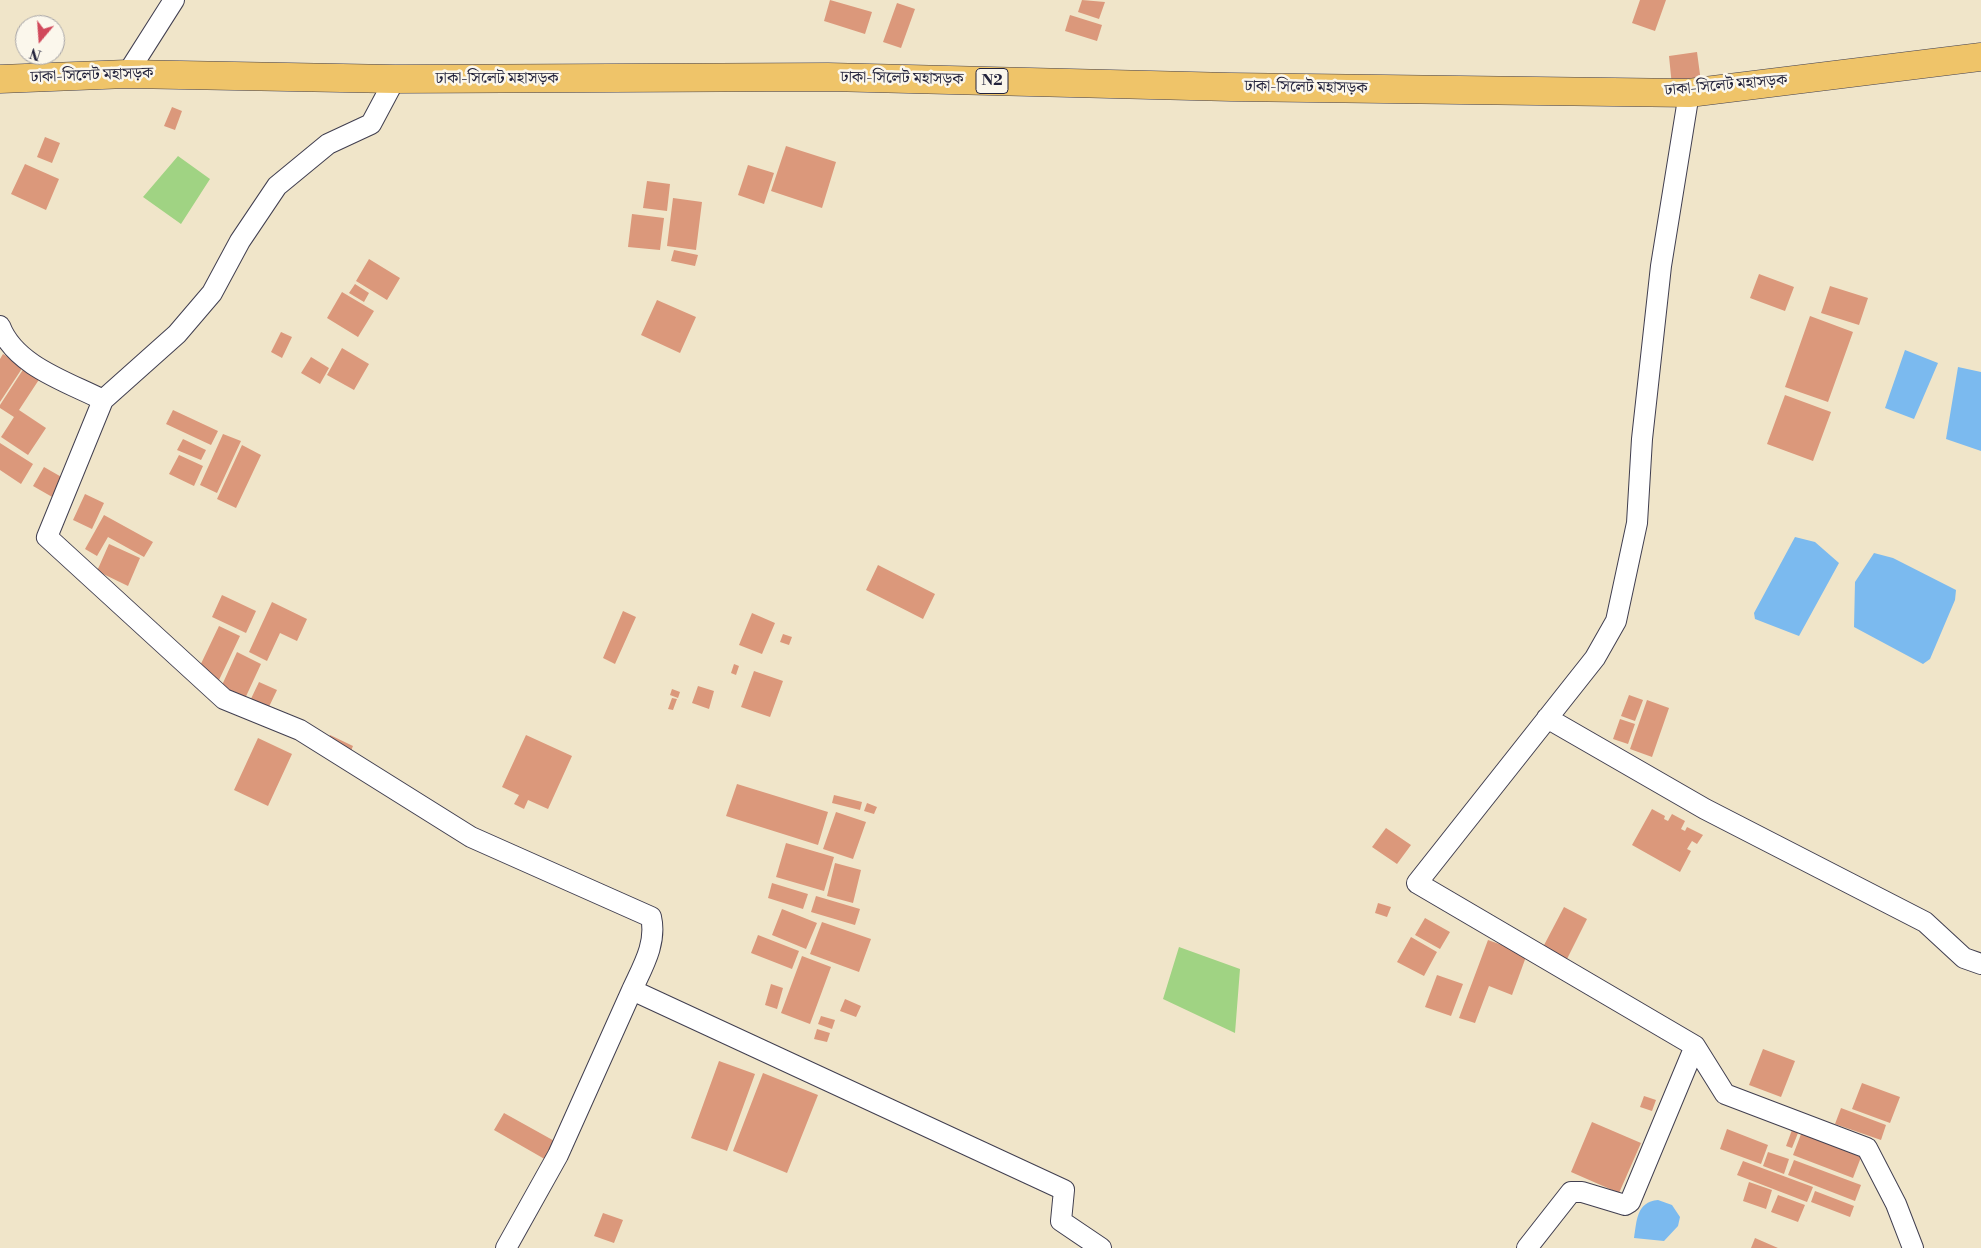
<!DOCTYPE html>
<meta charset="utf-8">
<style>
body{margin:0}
#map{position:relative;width:1981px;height:1248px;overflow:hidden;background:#f0e5c9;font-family:"Libre Bodoni",serif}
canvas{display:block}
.north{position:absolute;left:15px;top:15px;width:50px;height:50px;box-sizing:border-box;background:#fbf7ec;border:1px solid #a4a2a5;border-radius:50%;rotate:198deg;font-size:14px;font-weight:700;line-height:20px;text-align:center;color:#22223b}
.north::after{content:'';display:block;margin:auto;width:18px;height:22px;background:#d1495b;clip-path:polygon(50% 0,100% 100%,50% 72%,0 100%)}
</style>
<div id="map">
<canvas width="1981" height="1248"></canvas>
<div class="north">N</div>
</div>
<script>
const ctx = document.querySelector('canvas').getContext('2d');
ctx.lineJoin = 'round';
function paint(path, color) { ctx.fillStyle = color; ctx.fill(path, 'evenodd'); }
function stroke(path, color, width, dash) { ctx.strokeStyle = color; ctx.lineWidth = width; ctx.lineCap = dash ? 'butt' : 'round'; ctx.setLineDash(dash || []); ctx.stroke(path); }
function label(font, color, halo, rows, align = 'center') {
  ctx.font = font + ' "Libre Bodoni","Noto Serif Bengali",serif'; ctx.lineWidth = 5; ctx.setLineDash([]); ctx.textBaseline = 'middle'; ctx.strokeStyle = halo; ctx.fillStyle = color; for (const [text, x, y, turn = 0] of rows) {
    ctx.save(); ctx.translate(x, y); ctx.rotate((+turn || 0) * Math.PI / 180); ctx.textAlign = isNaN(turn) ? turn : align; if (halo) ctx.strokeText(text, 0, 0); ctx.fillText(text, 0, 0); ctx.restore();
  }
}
const green = new Path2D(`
 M178,156L210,179L181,224L143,197Z
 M1179,947L1240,969L1235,1033L1163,999Z`);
const water = new Path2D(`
 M1905,350L1938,363L1914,419L1885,408Z
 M1958,367L1981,372V451L1946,439Z
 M1795,537L1815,542L1839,563L1799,636L1755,619L1754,613Z
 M1874,553L1893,558L1956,590L1955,600L1930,659L1923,664L1854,627L1855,582Z
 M1658,1200L1672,1205L1680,1217L1678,1226L1664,1241L1634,1238C1637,1221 1636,1202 1658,1200Z`);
const building = new Path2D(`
 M830,0L872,12L865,34L824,21Z
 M1082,0L1105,2L1099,19L1078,12Z
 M1640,0H1666L1655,31L1632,23Z
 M897,3L915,9L901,48L883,42Z
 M1070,15L1102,25L1097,41L1065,31Z
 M1697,52L1701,82L1672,86L1669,56Z
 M172,107L182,111L175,130L164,126Z
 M45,137L60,143L52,163L37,157Z
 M786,146L836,162L822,208L771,191Z
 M25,164L59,179L46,210L11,194Z
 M748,165L774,173L764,204L738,195Z
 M647,181L670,184L667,211L643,208Z
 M673,198L702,202L696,250L667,246Z
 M632,214L664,218L660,250L628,247Z
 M674,250L698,255L695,266L671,261Z
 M369,259L400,278L387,300L356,281Z
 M1759,274L1794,287L1785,311L1750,298Z
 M355,284L369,293L364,302L349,293Z
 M1830,286L1868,298L1859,325L1821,313Z
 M342,292L374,311L358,337L327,318Z
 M657,300L696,317L680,353L641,335Z
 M1810,316L1853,332L1828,402L1785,387Z
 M281,332L292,337L282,358L271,352Z
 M342,348L369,364L354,390L327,375Z
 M3,354L23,367L0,402V359Z
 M311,357L329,368L320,384L301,373Z
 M26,365L42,375L19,410L46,428L28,455L1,437L14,417L0,408V405Z
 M1785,395L1831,412L1813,461L1767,444Z
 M173,410L218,431L211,445L166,424Z
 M223,434L241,441L217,493L200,485Z
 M183,439L206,450L201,460L177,450Z
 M0,443L33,464L21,484L0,470Z
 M242,445L261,455L236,508L217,499Z
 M179,455L203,466L194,486L169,474Z
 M44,467L65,479L54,498L33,486Z
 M85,494L104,503L92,529L73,520Z
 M104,515L153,542L144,557L108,537L97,556L85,549Z
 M109,544L140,558L128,586L97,571Z
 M878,565L935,594L923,619L866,590Z
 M222,595L256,611L246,633L212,617Z
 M272,602L307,619L297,641L280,633L267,661L249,652Z
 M623,611L636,617L615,664L603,658Z
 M752,613L775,623L762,654L739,645Z
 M219,626L240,636L219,680L198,670Z
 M783,634L792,637L789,645L780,642Z
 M237,652L261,664L242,705L218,694Z
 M734,664L739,666L736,675L731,673Z
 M754,671L783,681L770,717L741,707Z
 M259,682L277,690L266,713L248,705Z
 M698,686L714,691L709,709L692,703Z
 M672,689L680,692L678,698L670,695Z
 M1629,695L1643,700L1635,721L1621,716Z
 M672,698L677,699L673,710L668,709Z
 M1647,700L1669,708L1652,757L1630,749Z
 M1620,719L1635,724L1628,744L1613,739Z
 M330,735L353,746L349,756L325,745Z
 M526,735L572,756L548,809L528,800L524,809L514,804L519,795L502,787Z
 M258,738L292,754L268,806L234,790Z
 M737,784L828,812L818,845L726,816Z
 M834,795L862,802L860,810L832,803Z
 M867,803L877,807L874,814L864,811Z
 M1652,809L1665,816L1664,819L1668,821L1672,814L1685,821L1681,829L1685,831L1687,827L1703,835L1697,844L1692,841L1687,849L1691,851L1680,872L1632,845Z
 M836,812L866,822L853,859L823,849Z
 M1386,828L1411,845L1397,864L1372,847Z
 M786,843L834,857L824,891L776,877Z
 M835,863L861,870L853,903L827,896Z
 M772,883L808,894L803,909L768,898Z
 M816,896L860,909L855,925L811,912Z
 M1378,903L1391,907L1387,917L1375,913Z
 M1564,907L1587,919L1566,961L1542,949Z
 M782,909L817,923L806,949L772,935Z
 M1425,918L1450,932L1440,949L1415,935Z
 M822,922L871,939L859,972L810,954Z
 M758,935L799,951L792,969L751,953Z
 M1411,937L1437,952L1424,976L1397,962Z
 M1488,940L1527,954L1512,995L1489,986L1475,1023L1459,1018Z
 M802,956L831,967L810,1024L781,1013Z
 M1437,975L1463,984L1451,1016L1425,1007Z
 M771,984L783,988L777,1009L765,1005Z
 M845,999L861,1006L856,1017L840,1011Z
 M821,1016L835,1020L832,1029L818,1024Z
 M817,1029L830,1033L827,1042L814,1039Z
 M1763,1049L1795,1061L1781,1097L1749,1085Z
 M719,1061L755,1074L727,1151L691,1138Z
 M763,1073L818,1095L787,1173L733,1151Z
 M1862,1083L1900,1097L1890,1123L1852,1109Z
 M1644,1096L1656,1100L1652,1111L1640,1107Z
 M1841,1108L1886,1125L1881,1140L1835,1124Z
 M504,1113L558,1143L548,1161L494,1130Z
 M1592,1122L1641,1143L1619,1193L1571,1172Z
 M1727,1129L1768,1145L1761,1164L1720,1149Z
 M1803,1129L1863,1152L1853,1178L1793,1155Z
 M1792,1130L1798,1133L1792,1148L1786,1146Z
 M1768,1152L1789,1159L1784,1174L1763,1166Z
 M1794,1160L1861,1185L1855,1201L1788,1175Z
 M1743,1161L1813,1187L1807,1202L1737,1175Z
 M1749,1182L1772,1190L1766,1209L1743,1201Z
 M1815,1191L1854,1206L1850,1217L1811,1202Z
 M1778,1195L1805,1205L1798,1222L1771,1212Z
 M603,1213L623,1220L614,1243L594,1236Z
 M1755,1238L1778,1248H1751Z`);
const street = new Path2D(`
 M127,74L174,0
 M395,79L371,124L328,144L277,186L240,241L212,293L177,334L103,400L47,537L224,699L300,730L471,837L651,917C657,943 643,966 632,990L1064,1190L1061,1221L1101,1248
 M1689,93L1661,266L1642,439L1637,523L1616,621L1595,658L1417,883L1695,1046L1725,1094L1867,1148L1896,1204L1913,1248
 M0,326C15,366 68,382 103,400
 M1547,718L1705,809L1925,922L1964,958L1981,964
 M506,1248L558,1155L632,990
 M1527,1248L1571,1192H1582L1625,1205L1630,1202L1695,1046`);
const highway = new Path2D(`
 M0,79L127,74L395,79L828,77L1231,87L1689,93L1981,57`);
const shields = [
 [992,81,32]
];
const shieldNames = [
 ["N2",992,81]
];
const streetNames = [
 ["ঢাকা-সিলেট মহাসড়ক",92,76,-2],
 ["ঢাকা-সিলেট মহাসড়ক",497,79],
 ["ঢাকা-সিলেট মহাসড়ক",902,79,1],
 ["ঢাকা-সিলেট মহাসড়ক",1726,86,-5],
 ["ঢাকা-সিলেট মহাসড়ক",1306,88,1]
];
paint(green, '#a0d383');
paint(water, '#7bbaef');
paint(building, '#db987b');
stroke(street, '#413f50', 22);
stroke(highway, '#413f50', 29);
stroke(street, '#fff', 20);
stroke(highway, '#efc469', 28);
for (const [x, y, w] of shields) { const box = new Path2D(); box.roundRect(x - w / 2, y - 12.5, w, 25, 4); ctx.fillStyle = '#fbf7ec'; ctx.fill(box); stroke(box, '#22223b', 1); }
label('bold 15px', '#22223b', null, shieldNames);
label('16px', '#22223b', '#fbf7ec', streetNames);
</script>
